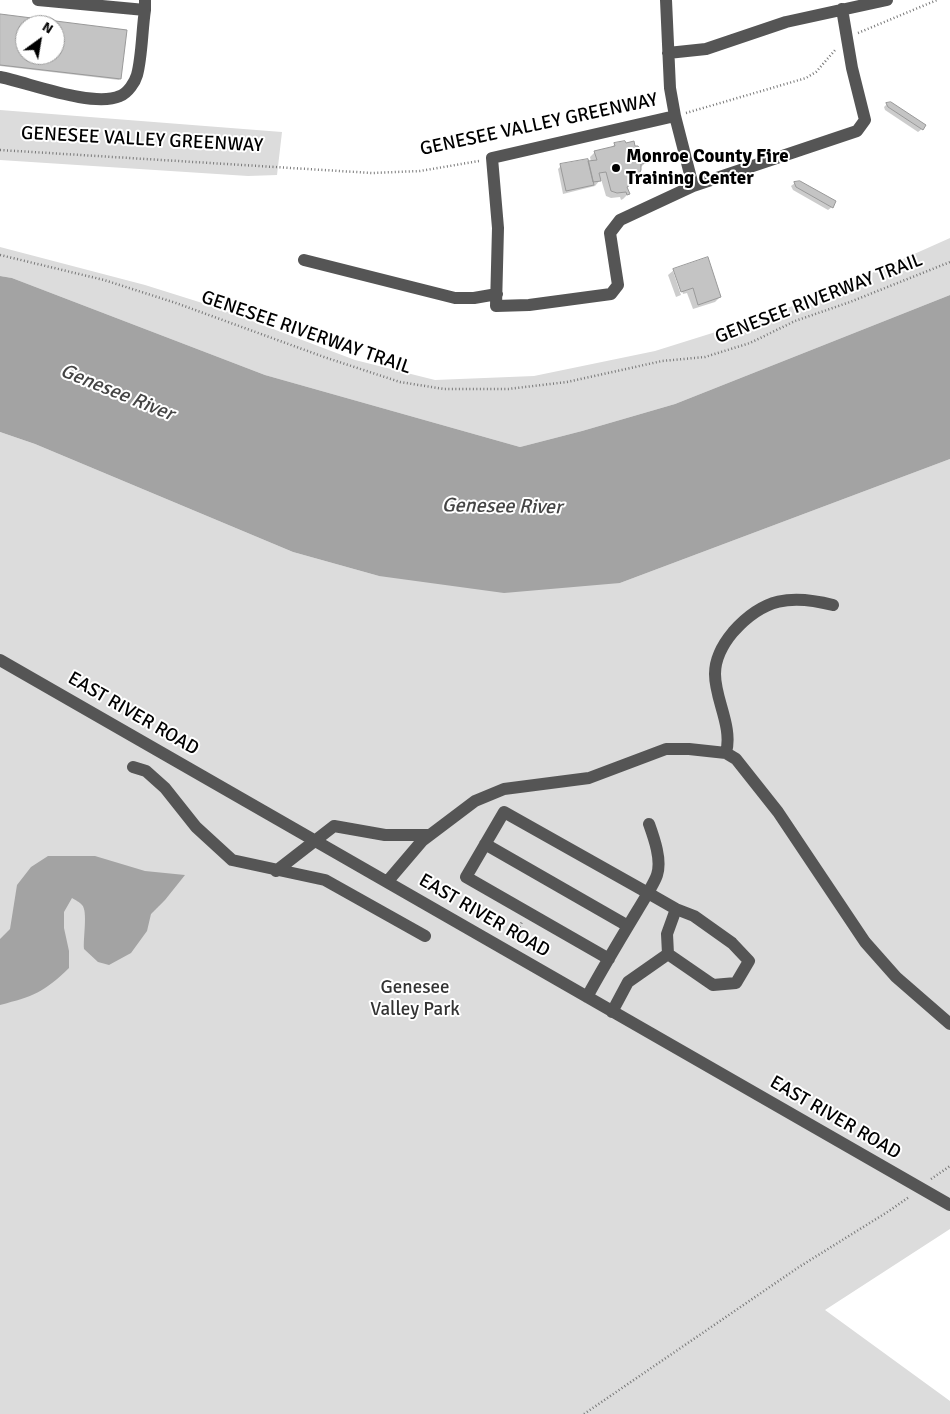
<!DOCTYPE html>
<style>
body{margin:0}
#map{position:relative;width:950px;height:1414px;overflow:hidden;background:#fff;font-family:Signika,sans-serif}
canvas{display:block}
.north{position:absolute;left:15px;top:15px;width:50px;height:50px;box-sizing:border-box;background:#fff;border:1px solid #999;border-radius:50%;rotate:32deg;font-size:14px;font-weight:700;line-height:20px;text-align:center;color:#000}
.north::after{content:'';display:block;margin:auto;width:18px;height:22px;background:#000;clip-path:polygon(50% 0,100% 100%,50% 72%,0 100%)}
</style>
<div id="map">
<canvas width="950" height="1414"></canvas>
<div class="north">N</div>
</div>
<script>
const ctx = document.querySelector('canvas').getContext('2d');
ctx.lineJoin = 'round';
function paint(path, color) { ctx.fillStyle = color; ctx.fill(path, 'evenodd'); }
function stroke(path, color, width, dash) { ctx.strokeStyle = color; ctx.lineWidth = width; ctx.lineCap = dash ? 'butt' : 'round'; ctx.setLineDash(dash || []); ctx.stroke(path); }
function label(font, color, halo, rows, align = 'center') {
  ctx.font = font + ' Signika,sans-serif'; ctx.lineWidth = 4; ctx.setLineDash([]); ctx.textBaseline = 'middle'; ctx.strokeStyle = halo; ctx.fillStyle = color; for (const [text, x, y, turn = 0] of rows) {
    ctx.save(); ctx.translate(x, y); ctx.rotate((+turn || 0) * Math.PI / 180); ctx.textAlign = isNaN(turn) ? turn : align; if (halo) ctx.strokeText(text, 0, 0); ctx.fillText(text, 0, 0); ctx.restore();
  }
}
const green = new Path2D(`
 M0,110L282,132L277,175L248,176L0,160Z
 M950,238V295L675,404L582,431L520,447L265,375L12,278L0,276V247L145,285L215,307L355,360L435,380L534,376L655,351L773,314L865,276Z
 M0,432L35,444L293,552L379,576L620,583L950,459V1229L825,1310L950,1401V1414H0Z`);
const water = new Path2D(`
 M0,276L12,278L265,375L520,447L582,431L675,404L950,295V459L620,583L504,593L379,576L293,552L35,444L0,432Z
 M48,856H95L145,871L185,875L165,900L151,914L147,931L131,953L109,965L98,962L84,949C83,938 88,911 82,905C80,902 75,900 72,898L64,912V928L69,951V968C43,993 34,996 0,1005V939L10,929L17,885L31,867Z`);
const shadow = new Path2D(`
 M0,16L126,31L120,79L119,80L0,66ZM25,25H55V55H25Z
 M887,104L922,129L918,132L885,110L884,107Z
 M615,144L635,147L645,163L640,168L634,181L626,189L628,194L623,199L621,200L620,197L611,198L606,196L601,179L595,186L563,194L558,169L561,166L591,162L590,157L595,152L611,148Z
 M795,183L832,207L828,210L793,190L791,186Z
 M674,270L720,297L715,302L693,309L687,293L683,294L675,271H673L681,295L676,297L668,275Z`);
const building = new Path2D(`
 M0,14L127,30L121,79L0,65ZM25,25H55V55H25Z
 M891,102L926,125L923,130L888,107L886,103Z
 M625,141L626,143L634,141L635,146H638L644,155L647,163L641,164V170L635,182L627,187L630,194L627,195L626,192L617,193L611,191L606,172L599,173L601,181L593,182L588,161L597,160L594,151L615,146L614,143Z
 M588,159L594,185L566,191L560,164Z
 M800,181L836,201L833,208L796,187L794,182Z
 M708,257L721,297L698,305L693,288L681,292L673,269Z`);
const path = new Path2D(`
 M858,33L937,0
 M686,113L806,78L816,72L836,49
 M0,150L372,173L420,171L479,161
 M0,255L104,280L176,303L324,357L400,382L444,389H508L567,382L662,361L705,357L750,343L795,321L850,302L950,262
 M513,939L522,922
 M931,1179L950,1166
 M584,1414L799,1267L889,1211L909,1197`);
const minor = new Path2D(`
 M38,0L145,10V0
 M666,0L670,88L675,116L693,186
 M668,53L706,49L786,22L887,0
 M0,77C30,83 93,108 120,96C128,93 135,82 137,75C142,57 142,29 145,10
 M675,116L492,158L498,228L496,306L529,305L611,294L618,285L610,233L620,220L693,186L857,131L865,120L852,68L842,9
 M304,260L455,298H474L497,294
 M0,660L950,1205
 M726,753C733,726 715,700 715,674C715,658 723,644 733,632C763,598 791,594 833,605
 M133,767L146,771L165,788L196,827L232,860L325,880L425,936
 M485,844L628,926
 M276,871L334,826L385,835H429
 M387,882L422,841L475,801L504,789L589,778L666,749H689L726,753L736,759L778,812L865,942L896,977L950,1024
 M668,954L667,934L676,909
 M587,997C606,962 627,928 648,893L504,812L466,877L609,959
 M612,1012L628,982L668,954L713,985L736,983L749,961L732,943L694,916L676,909L648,893C651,887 655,881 657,875C662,860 654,838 649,824`);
const markers = [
 [616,168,5,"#000"]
];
const streetNames = [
 ["GENESEE VALLEY GREENWAY",539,125,-12],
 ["GENESEE VALLEY GREENWAY",142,140,3],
 ["GENESEE RIVERWAY TRAIL",819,299,-21],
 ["GENESEE RIVERWAY TRAIL",306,333,19],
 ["EAST RIVER ROAD",133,714,30],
 ["EAST RIVER ROAD",484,916,30],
 ["EAST RIVER ROAD",835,1118,30]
];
const poiNames = [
 ["Monroe County Fire",626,157],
 ["Training Center",626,179]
];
const parkNames = [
 ["Genesee",415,988],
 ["Valley Park",415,1010]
];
const waterNames = [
 ["Genesee River",117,393,22],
 ["Genesee River",502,507,1]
];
paint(green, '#dcdcdc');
paint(water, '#a3a3a3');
paint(shadow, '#0003');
paint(building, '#c4c4c4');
stroke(building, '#999', 1);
stroke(path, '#777', 2.5, [1, 2.5]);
stroke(minor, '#555', 12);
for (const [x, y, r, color] of markers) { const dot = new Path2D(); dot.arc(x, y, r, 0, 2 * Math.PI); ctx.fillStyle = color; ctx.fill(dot); stroke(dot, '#fff', 2); }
label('19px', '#000', '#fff', streetNames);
label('bold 19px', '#000', '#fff', poiNames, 'left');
label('19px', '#333', '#fff', parkNames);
label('italic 20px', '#444', '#fff', waterNames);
</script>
